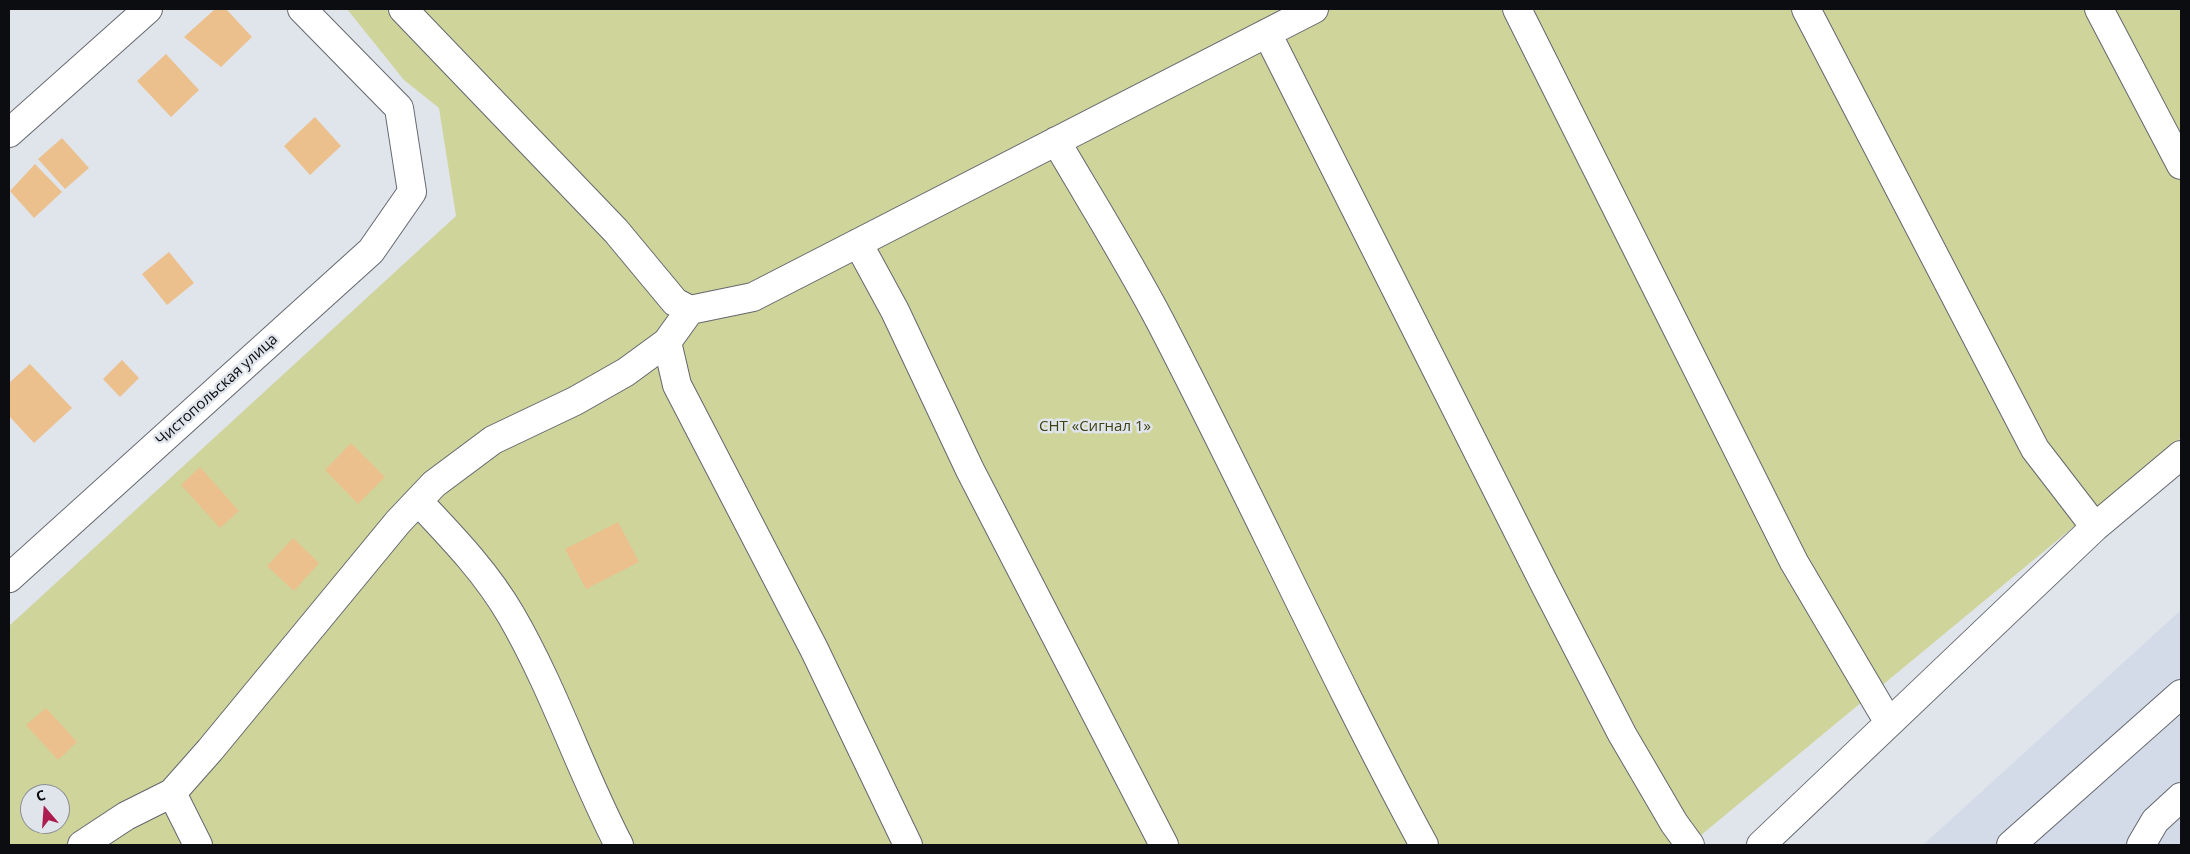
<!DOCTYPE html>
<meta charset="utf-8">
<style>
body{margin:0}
#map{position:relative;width:2190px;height:854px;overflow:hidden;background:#e0e4eb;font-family:"Open Sans",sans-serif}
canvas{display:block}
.frame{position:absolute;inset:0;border:10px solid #0c0d10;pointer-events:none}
.north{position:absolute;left:20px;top:784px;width:50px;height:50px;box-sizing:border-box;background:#e0e4eb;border:1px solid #8b8e93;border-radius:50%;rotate:342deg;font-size:14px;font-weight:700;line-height:20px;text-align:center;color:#0c0d10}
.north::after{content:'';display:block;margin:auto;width:18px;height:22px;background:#ad1c4f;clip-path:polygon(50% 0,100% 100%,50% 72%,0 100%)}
</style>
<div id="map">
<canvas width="2190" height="854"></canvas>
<div class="frame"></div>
<div class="north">С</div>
</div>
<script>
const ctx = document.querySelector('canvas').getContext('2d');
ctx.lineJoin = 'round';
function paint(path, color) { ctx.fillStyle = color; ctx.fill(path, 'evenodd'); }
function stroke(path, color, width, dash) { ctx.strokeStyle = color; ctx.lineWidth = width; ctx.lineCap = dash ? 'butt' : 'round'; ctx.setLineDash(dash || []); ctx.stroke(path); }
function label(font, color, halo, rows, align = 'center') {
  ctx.font = font + ' "Open Sans",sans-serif'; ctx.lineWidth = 5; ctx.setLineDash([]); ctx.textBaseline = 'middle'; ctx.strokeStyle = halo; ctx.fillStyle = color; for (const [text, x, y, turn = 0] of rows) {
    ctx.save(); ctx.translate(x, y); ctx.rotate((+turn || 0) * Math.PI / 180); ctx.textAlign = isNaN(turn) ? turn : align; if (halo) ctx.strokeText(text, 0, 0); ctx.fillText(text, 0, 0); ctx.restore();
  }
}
const built = new Path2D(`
 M2181,610V845H1923Z`);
const green = new Path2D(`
 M347,9H2181V438L1689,845H9V626L456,216L439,108L404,80ZM30,794H60V824H30Z`);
const building = new Path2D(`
 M215,9H226L252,37L221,67L184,37Z
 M166,54L199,90L171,117L137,81Z
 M315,117L341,146L310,175L284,146Z
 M62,138L89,168L65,189L38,159Z
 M35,164L62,192L34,218L10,191Z
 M169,252L194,283L167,305L142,274Z
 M122,360L139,378L120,397L103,379Z
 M30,364L72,408L34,443L9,416V383Z
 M351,443L385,477L358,504L325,470Z
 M200,467L239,511L220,528L181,485Z
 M618,522L639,562L586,589L565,549Z
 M293,538L319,563L294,591L267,566Z
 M46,708L77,742L58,760L26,725Z`);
const minor = new Path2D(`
 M403,9L616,231L675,302L690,310L753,297L1314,9
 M1517,9L1794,562L1889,723
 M1806,9L2035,449L2095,527
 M2099,9L2181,165
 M1267,33L1544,583L1622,734L1674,823L1690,845
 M9,133L148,9
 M1056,141C1091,201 1128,260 1160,321C1250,494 1331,673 1424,845
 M858,243L895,311L970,470L1164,845
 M667,342L677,385L814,649L908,845
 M418,501C452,537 486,572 511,615C554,689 580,770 619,845
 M9,578L371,251L412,192L399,108L302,9
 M172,793L198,845
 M82,845L126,816L172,793L210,750L398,522L434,484L493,440L575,401L626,372L667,342L690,310
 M1761,845L2095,527L2181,455
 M2011,845L2181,694
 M2141,845L2155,821L2181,797`);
const streetNames = [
 ["Чистопольская улица",217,390,-42]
];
const parkNames = [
 ["СНТ «Сигнал 1»",1095,427]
];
paint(built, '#d3dbe9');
paint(green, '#cfd49b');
paint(building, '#ebc08c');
stroke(minor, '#64676e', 30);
stroke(minor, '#fff', 28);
label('15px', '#0c0d10', '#e0e4eb', streetNames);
label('15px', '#3e4110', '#e0e4eb', parkNames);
</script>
